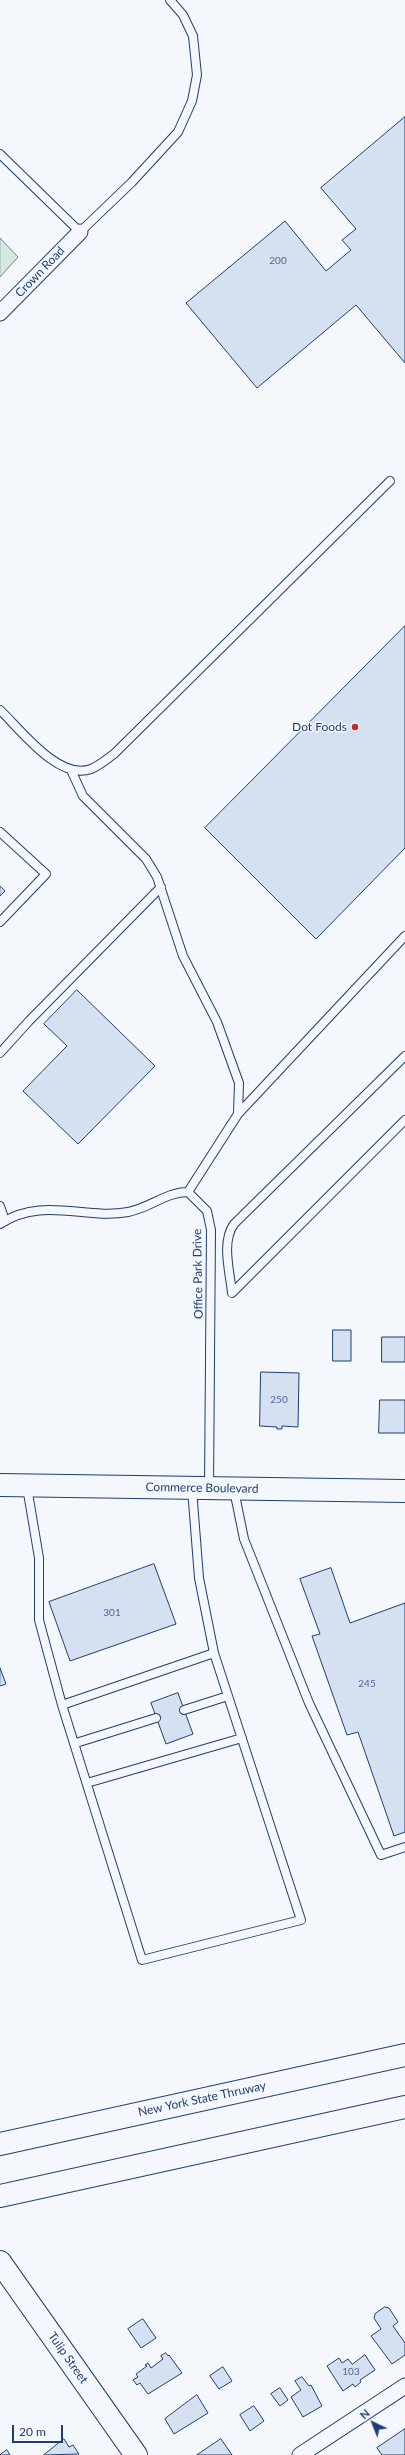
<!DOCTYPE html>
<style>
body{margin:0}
#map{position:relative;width:405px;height:2455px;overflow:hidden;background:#f4f7fb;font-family:Lato,sans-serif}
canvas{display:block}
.north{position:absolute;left:353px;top:2403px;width:40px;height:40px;-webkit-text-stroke:3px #f4f7fb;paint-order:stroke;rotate:317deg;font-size:11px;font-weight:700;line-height:16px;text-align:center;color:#1d3f73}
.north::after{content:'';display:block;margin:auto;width:14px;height:18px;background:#1d3f73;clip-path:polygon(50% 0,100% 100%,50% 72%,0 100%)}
.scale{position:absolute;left:12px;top:2425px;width:51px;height:18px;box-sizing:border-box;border:2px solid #1d3f73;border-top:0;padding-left:5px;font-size:12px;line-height:14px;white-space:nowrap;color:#1d3f73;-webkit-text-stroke:3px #f4f7fb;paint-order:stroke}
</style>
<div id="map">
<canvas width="405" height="2455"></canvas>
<div class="north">N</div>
<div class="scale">20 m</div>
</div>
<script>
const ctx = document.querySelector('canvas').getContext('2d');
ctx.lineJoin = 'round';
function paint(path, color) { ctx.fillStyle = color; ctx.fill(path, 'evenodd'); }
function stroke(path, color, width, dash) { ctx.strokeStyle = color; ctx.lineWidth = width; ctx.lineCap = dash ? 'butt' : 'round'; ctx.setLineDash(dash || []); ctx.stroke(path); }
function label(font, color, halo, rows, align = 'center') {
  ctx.font = font + ' Lato,sans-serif'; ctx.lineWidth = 3; ctx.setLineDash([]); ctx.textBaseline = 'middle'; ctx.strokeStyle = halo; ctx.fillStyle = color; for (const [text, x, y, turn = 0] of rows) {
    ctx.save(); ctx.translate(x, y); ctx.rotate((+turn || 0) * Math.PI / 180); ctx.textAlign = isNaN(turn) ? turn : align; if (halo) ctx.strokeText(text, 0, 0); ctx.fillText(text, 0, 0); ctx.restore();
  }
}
const green = new Path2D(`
 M0,238L18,257L0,277Z`);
const building = new Path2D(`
 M405,117V363L356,305L257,388L186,303L285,221L326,271L351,250L342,240L356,229L321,188Z
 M405,626V848L316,939L205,828Z
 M0,886L5,891L0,896Z
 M77,990L155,1066L78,1144L23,1091L67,1046L44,1024Z
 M333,1330H351V1361H333Z
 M382,1337H405V1362H382Z
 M261,1372L299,1373L298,1427L282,1426V1429H277V1427L260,1426Z
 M380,1400H405V1433H379Z
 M154,1564L176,1624L70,1661L49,1602Z
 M331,1568L350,1623L405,1603V1832L394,1836L358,1732L347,1735L312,1636L320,1634L300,1579Z
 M0,1668L6,1684L0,1686Z
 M178,1693L193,1734L166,1744L151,1703Z
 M385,2307L389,2308L398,2322L393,2326L405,2343V2355L392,2364L371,2336L381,2329L374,2318L375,2314Z
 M143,2319L156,2338L141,2348L128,2329Z
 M166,2353L168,2356L169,2355L182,2373L148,2394L140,2383L137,2385L133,2380L138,2377L136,2374L147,2366L145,2365L148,2363L151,2368L163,2359L161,2356Z
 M365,2355L375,2370L360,2380L361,2382L355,2387L353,2384L343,2391L327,2366L339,2358L342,2363L348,2359L352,2364Z
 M223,2367L232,2381L219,2389L210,2376Z
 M302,2377L309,2386L311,2385L322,2406L303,2417L291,2397L301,2390L295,2381Z
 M280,2388L288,2400L280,2406L271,2394Z
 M197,2395L208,2413L174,2434L165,2419Z
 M254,2406L264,2421L250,2431L240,2415Z
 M405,2429V2455H382L377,2448Z
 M64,2439L69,2447L73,2445L79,2454L44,2455Z
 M221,2439L232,2455H197Z
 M7,2450L10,2455H0Z`);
const lane = new Path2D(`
 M0,154L80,232L132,182L178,132L192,101L197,75L193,36L183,15L170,0
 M0,710C21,730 59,781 91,769C99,766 107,759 114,754L390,481
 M71,770L83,796L146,859L157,877L183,956L217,1022L239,1083L238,1114L188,1192
 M0,832L46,874L0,922
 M0,1053L29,1021L161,887
 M405,1056L234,1224C221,1242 230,1272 232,1293L405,1120
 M238,1114L405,936
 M0,1206L5,1221
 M0,1224C42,1196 85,1220 128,1212C150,1208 166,1192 188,1192L207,1211L211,1230L209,1488
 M27,1487L39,1558V1620L62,1705L214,1653L199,1578L192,1489
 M234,1490L244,1539L309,1703L381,1855L405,1847
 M62,1705L142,1960L301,1920L214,1653
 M184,1710L228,1696
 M76,1743L156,1718
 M87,1783L242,1738`);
const street = new Path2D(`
 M0,313L80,232
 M300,2455L405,2386`);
const secondary = new Path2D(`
 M0,1485L405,1491
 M0,2262L136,2455`);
const highway = new Path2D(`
 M0,2144L405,2055
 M0,2196L405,2107`);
const markers = [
 [355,727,4,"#c62828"]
];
const numberNames = [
 ["200",278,261],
 ["250",279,1400],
 ["301",112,1613],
 ["245",367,1684],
 ["103",351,2372]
];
const streetNames = [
 ["Crown Road",40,272,-46],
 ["Office Park Drive",198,1274,-91],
 ["Commerce Boulevard",202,1488,1],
 ["New York State Thruway",202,2099,-12],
 ["Tulip Street",68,2358,55]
];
const poiNames = [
 ["Dot Foods",347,727]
];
paint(green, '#d7e8df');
stroke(green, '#687fa3', 1);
paint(building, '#d5e0f0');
stroke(building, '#1d3f73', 1);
stroke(lane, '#1d3f73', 10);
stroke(street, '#1d3f73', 17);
stroke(secondary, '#1d3f73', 24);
stroke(highway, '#1d3f73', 24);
stroke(lane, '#f4f7fb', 8);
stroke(street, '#f4f7fb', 15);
stroke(secondary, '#f4f7fb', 22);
stroke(highway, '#f4f7fb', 22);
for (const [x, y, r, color] of markers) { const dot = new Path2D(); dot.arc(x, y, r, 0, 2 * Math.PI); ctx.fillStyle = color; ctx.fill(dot); stroke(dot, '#f4f7fb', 1.5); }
label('10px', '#4b6792', null, numberNames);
label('12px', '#1d3f73', '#f4f7fb', streetNames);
label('12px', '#1d3f73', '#f4f7fb', poiNames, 'right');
</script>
